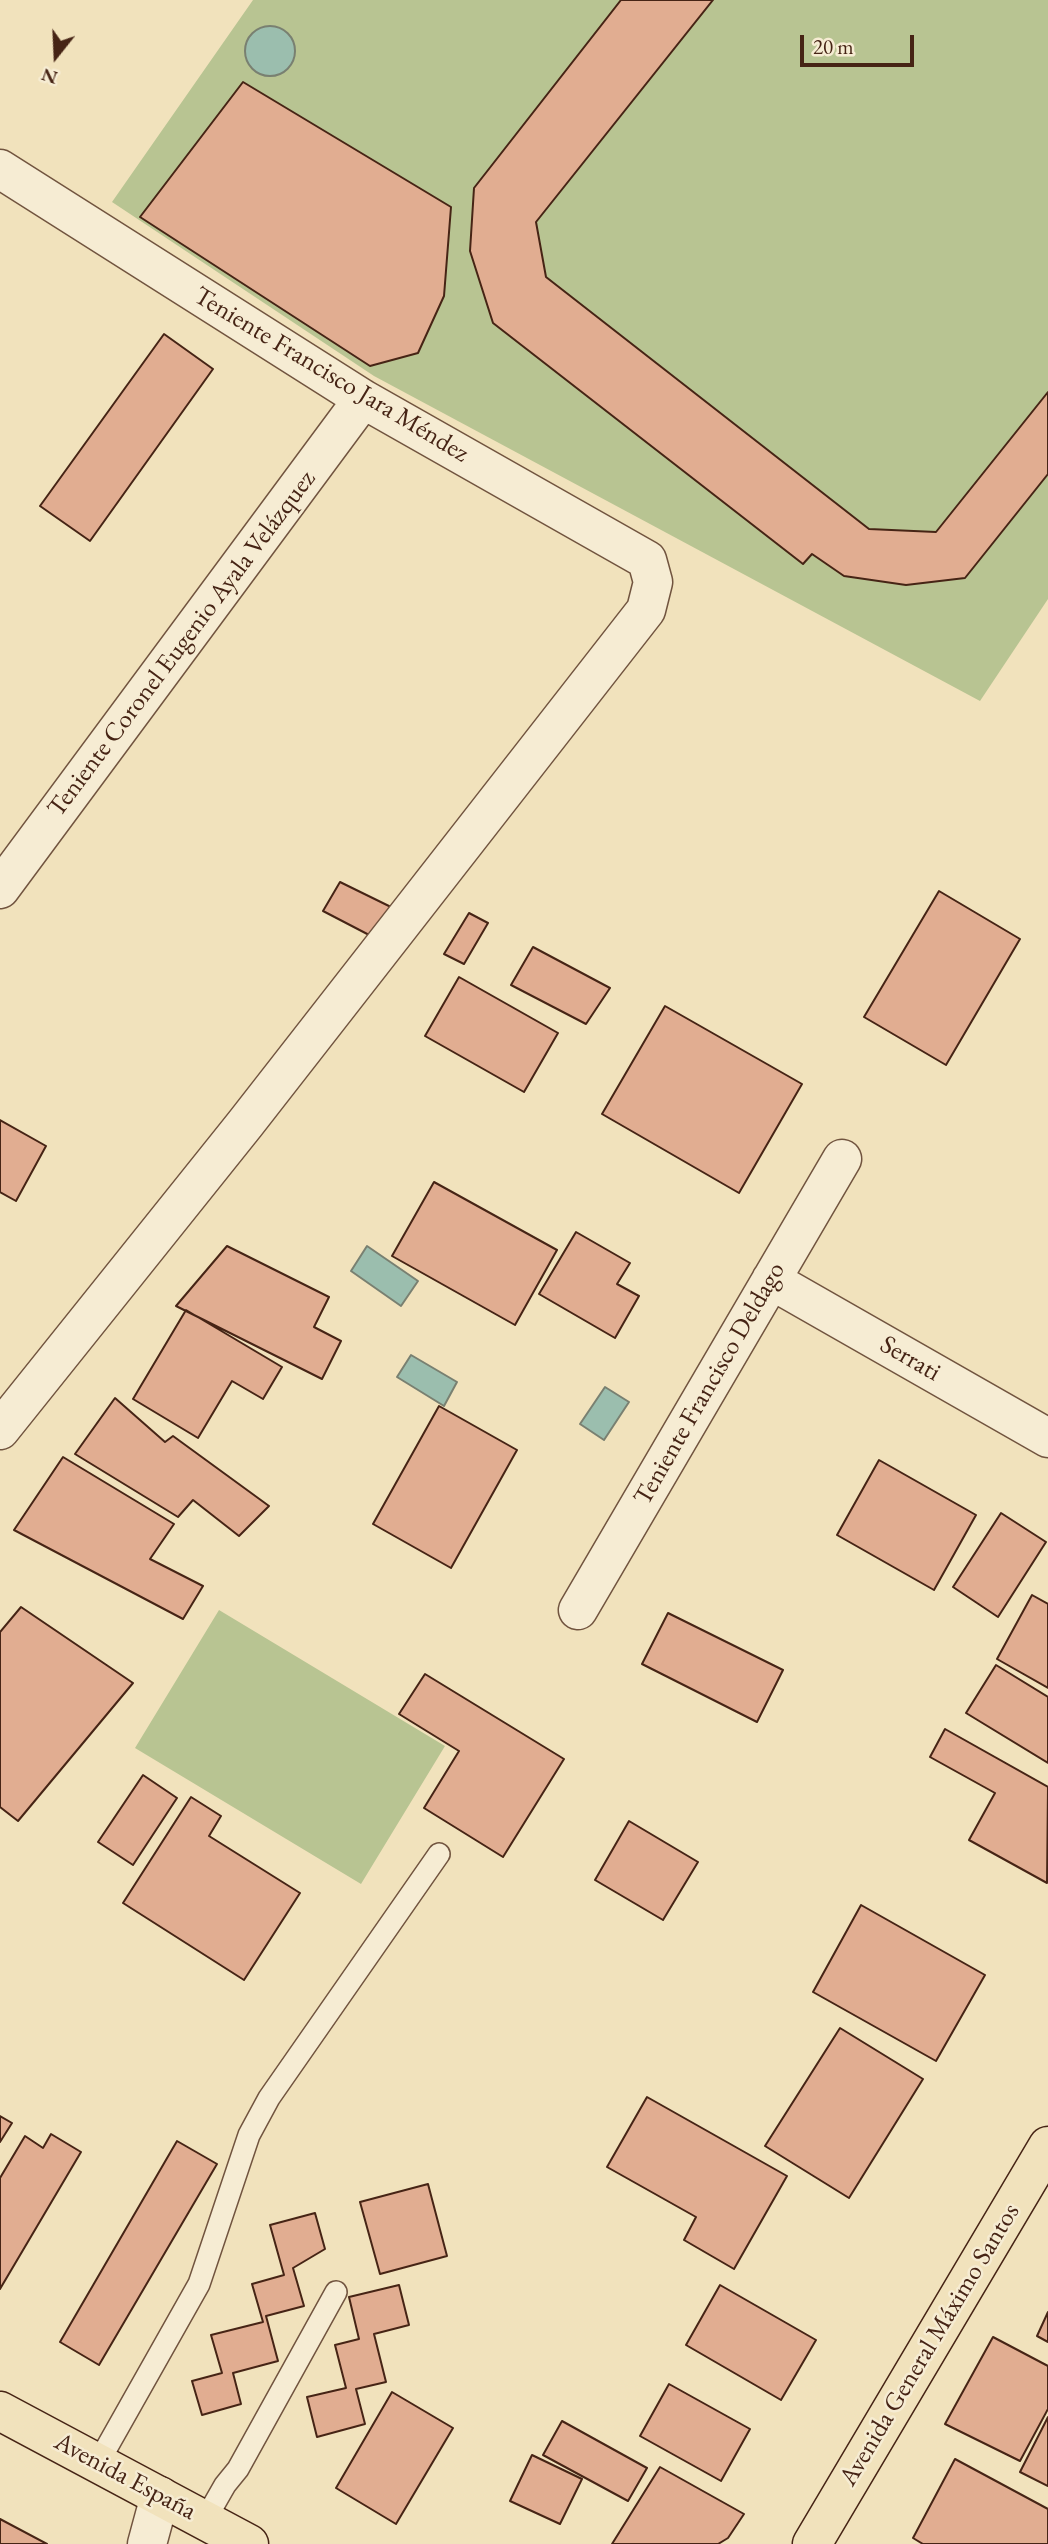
<!DOCTYPE html>
<meta charset="utf-8">
<style>
body{margin:0}
#map{position:relative;width:1048px;height:2544px;overflow:hidden;background:#f1e2bc;font-family:"EB Garamond",serif}
canvas{display:block}
.north{position:absolute;left:21px;top:21px;width:70px;height:70px;-webkit-text-stroke:5px #f6ecd3;paint-order:stroke;rotate:198deg;font-size:19px;font-weight:700;line-height:28px;text-align:center;color:#462415}
.north::after{content:'';display:block;margin:auto;width:24px;height:32px;background:#462415;clip-path:polygon(50% 0,100% 100%,50% 72%,0 100%)}
.scale{position:absolute;left:800px;top:35px;width:114px;height:32px;box-sizing:border-box;border:4px solid #462415;border-top:0;padding-left:9px;font-size:21px;line-height:24px;white-space:nowrap;color:#462415;-webkit-text-stroke:5px #f6ecd3;paint-order:stroke}
</style>
<div id="map">
<canvas width="1048" height="2544"></canvas>
<div class="north">N</div>
<div class="scale">20 m</div>
</div>
<script>
const ctx = document.querySelector('canvas').getContext('2d');
ctx.lineJoin = 'round';
function paint(path, color) { ctx.fillStyle = color; ctx.fill(path, 'evenodd'); }
function stroke(path, color, width, dash) { ctx.strokeStyle = color; ctx.lineWidth = width; ctx.lineCap = dash ? 'butt' : 'round'; ctx.setLineDash(dash || []); ctx.stroke(path); }
function label(font, color, halo, rows, align = 'center') {
  ctx.font = font + ' "EB Garamond",serif'; ctx.lineWidth = 5; ctx.setLineDash([]); ctx.textBaseline = 'middle'; ctx.strokeStyle = halo; ctx.fillStyle = color; for (const [text, x, y, turn = 0] of rows) {
    ctx.save(); ctx.translate(x, y); ctx.rotate((+turn || 0) * Math.PI / 180); ctx.textAlign = isNaN(turn) ? turn : align; if (halo) ctx.strokeText(text, 0, 0); ctx.fillText(text, 0, 0); ctx.restore();
  }
}
const green = new Path2D(`
 M253,0H1048V599L980,701L374,376L112,202Z
 M219,1610L445,1746L361,1884L135,1748Z`);
const water = new Path2D(`
 M245 51a25 25 0 1 1 50 0a25 25 0 1 1-50 0Z
 M367,1246L418,1281L401,1306L351,1271Z
 M411,1355L457,1382L444,1406L397,1377Z
 M605,1387L629,1402L604,1440L580,1424Z`);
const building = new Path2D(`
 M621,0H713L536,222L546,277L869,529L936,532L1048,392V474L965,578L906,585L844,576L812,554L803,564L493,323L470,251L474,188Z
 M243,82L451,207L444,296L418,353L370,366L140,217Z
 M164,334L213,369L90,541L40,506Z
 M340,882L393,908L373,937L323,911Z
 M939,891L1020,939L946,1065L864,1017Z
 M469,913L488,923L464,964L444,954Z
 M533,947L610,988L586,1024L511,985Z
 M459,977L558,1033L524,1092L425,1036Z
 M665,1006L802,1084L739,1193L602,1114Z
 M0,1120L46,1146L16,1201L0,1192Z
 M434,1182L557,1250L515,1325L392,1256Z
 M576,1232L630,1263L617,1284L639,1296L615,1338L539,1294Z
 M227,1246L329,1297L314,1327L341,1341L322,1379L176,1306Z
 M186,1310L282,1367L263,1399L232,1381L198,1438L133,1399Z
 M115,1398L165,1442L173,1436L269,1506L239,1536L193,1500L178,1517L75,1454Z
 M439,1406L517,1450L451,1568L373,1524Z
 M63,1457L174,1524L150,1559L203,1586L183,1619L14,1530Z
 M879,1460L976,1515L934,1590L837,1535Z
 M1001,1513L1046,1542L998,1617L953,1587Z
 M1032,1595L1048,1604V1688L997,1659Z
 M21,1607L133,1683L18,1821L0,1807V1632Z
 M668,1613L783,1670L757,1722L642,1664Z
 M996,1665L1048,1697V1763L966,1713Z
 M425,1674L564,1759L503,1857L424,1808L459,1751L399,1714Z
 M945,1729L1048,1787L1047,1883L969,1840L995,1793L930,1757Z
 M143,1775L177,1798L133,1865L98,1842Z
 M191,1797L221,1816L209,1836L300,1893L244,1980L123,1903Z
 M629,1821L698,1862L663,1920L595,1880Z
 M861,1905L985,1975L936,2061L813,1992Z
 M840,2028L923,2079L849,2198L765,2146Z
 M647,2097L787,2176L734,2269L684,2240L696,2217L607,2167Z
 M0,2116L12,2123L0,2142Z
 M51,2134L81,2152L0,2289V2178L25,2136L43,2148Z
 M177,2141L217,2164L99,2365L60,2342Z
 M428,2184L447,2256L380,2274L360,2202Z
 M315,2213L325,2249L293,2268L304,2306L266,2316L278,2361L233,2373L241,2404L202,2415L192,2381L222,2373L211,2335L263,2322L252,2284L284,2275L270,2225Z
 M399,2285L409,2325L374,2334L386,2382L356,2389L365,2424L317,2437L307,2397L346,2388L335,2345L359,2339L349,2297Z
 M720,2285L816,2340L781,2400L686,2345Z
 M1048,2312V2342L1037,2336Z
 M993,2337L1048,2366V2409L1020,2461L945,2424Z
 M669,2384L750,2429L721,2481L640,2436Z
 M392,2392L453,2428L396,2524L336,2488Z
 M1048,2417V2486L1020,2472Z
 M562,2421L647,2468L628,2501L543,2455Z
 M532,2455L582,2479L560,2524L510,2501Z
 M955,2459L1048,2509V2544H923L913,2538Z
 M660,2467L744,2514L728,2538L718,2544H612Z
 M0,2519L47,2544H0Z`);
const service = new Path2D(`
 M98,2463L199,2284L249,2135L269,2098L439,1854
 M205,2520L225,2485L238,2469L336,2292`);
const minor = new Path2D(`
 M0,169L363,399L647,560L653,582L646,610L245,1124L0,1430
 M0,889L363,399
 M771,1280L1048,1438
 M578,1610L842,1159
 M147,2544L160,2496`);
const primary = new Path2D(`
 M0,2411L249,2544
 M812,2544L1048,2146`);
const streetNames = [
 ["Teniente Francisco Jara Méndez",331,375,31],
 ["Teniente Coronel Eugenio Ayala Velázquez",182,644,-53],
 ["Serrati",910,1359,30],
 ["Teniente Francisco Deldago",710,1384,-60],
 ["Avenida General Máximo Santos",930,2345,-59],
 ["Avenida España",125,2477,28]
];
paint(green, '#b8c492');
paint(water, '#9bbeae');
stroke(water, '#798071', 2);
paint(building, '#e1ad91');
stroke(building, '#462415', 2);
stroke(service, '#71543f', 24);
stroke(minor, '#71543f', 41);
stroke(primary, '#462415', 41);
stroke(service, '#f6ecd3', 21);
stroke(minor, '#f6ecd3', 38);
stroke(primary, '#f1e2bc', 38);
label('26px', '#462415', '#f6ecd3', streetNames);
</script>
